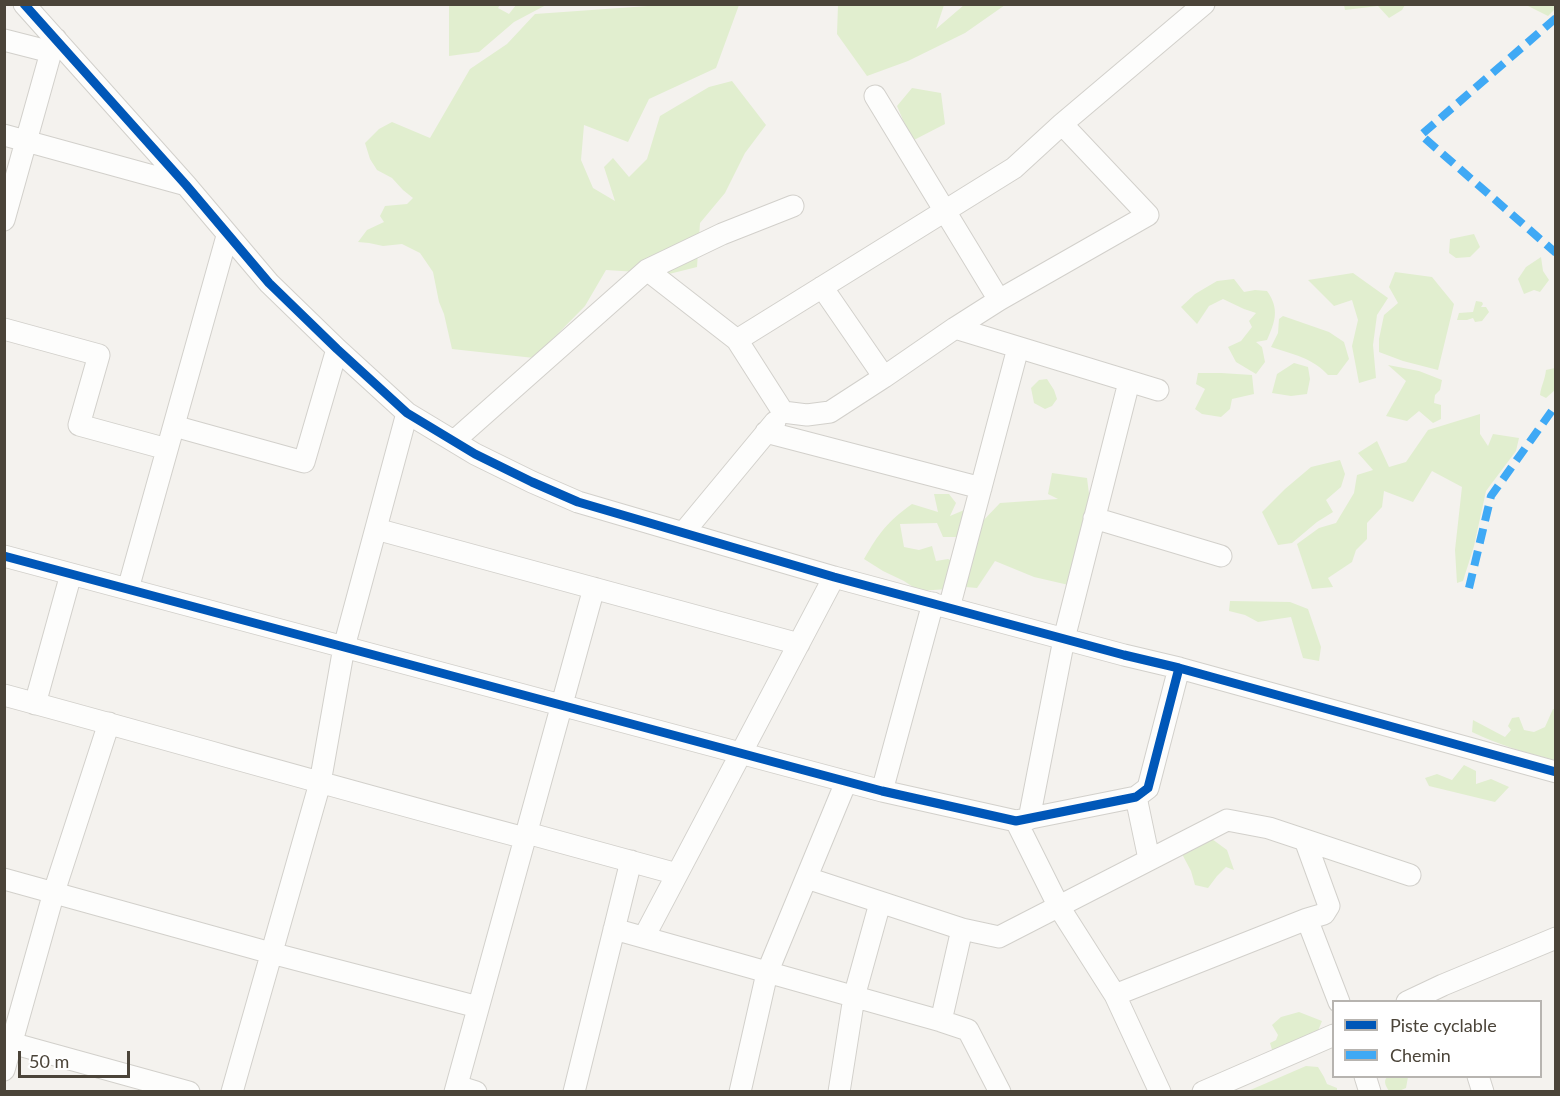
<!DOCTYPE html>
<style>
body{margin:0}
#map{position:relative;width:1560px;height:1096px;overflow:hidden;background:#f4f2ee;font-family:Lato,sans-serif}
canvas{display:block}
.frame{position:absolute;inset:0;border:6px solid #4b4439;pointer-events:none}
.legend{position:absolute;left:1332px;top:1000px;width:210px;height:78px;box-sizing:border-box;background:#fff;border:2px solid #b7b4b0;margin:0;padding:8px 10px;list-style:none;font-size:18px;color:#4b4439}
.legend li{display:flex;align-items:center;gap:12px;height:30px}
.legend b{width:30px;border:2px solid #b7b4b0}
.scale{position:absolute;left:18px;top:1051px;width:112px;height:27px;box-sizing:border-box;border:3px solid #4b4439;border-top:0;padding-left:8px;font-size:18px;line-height:21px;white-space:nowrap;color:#4b4439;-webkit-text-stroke:4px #fff;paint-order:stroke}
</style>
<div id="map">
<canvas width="1560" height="1096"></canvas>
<div class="frame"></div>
<ul class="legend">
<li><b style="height:8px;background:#0057b8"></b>Piste cyclable</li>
<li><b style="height:8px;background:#3fa9f5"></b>Chemin</li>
</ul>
<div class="scale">50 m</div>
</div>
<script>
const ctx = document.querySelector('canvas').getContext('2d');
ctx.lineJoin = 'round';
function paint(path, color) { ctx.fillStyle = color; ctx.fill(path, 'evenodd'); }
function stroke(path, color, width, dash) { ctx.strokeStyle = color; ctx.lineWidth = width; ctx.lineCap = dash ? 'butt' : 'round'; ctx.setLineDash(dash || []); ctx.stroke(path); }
const green = new Path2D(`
 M449,5H500L498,8L509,14L516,5H546L514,22L479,52L449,56Z
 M662,5H739L716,68L649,99L628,142L584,125L581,160L593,188L615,201L604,167L613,158L629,177L647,159L660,116L709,87L732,81L766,125L745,153L725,193L700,223L697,267L669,274L606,270L585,306L534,358L452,349L444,314L439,302L433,272L420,253L402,244L383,246L369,243L358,242L367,230L384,222L380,216L385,206L407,204L413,198L403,190L392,178L377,170L370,159L365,143L379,129L392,122L430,138L470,69L507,44L535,14Z
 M838,5H944L936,29L964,5H1005L965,33L908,61L867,76L837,34Z
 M1344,5V4L1405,5L1402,10L1389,18L1378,6L1345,10Z
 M1526,5H1555V9L1548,16Z
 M912,88L941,93L945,124L912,141L897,106Z
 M1474,234L1480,247L1470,257L1456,258L1449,253L1450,239Z
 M1541,257L1543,271L1549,280L1540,292L1534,290L1524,294L1518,279L1526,267Z
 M1395,272L1432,277L1454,304L1438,370L1403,361L1379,352V339L1384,315L1398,303L1389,287Z
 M1353,273L1388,298L1377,315L1373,345L1376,378L1359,383L1352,346L1358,320L1352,300L1334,306L1308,280Z
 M1234,279L1244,292L1255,290L1267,291C1280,309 1275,322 1267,340L1256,342L1262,347L1265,362L1256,374L1236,362L1228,347L1241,341L1252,327L1249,321L1256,313L1244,309L1223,299L1209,306L1197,324L1181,307L1195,294L1217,281Z
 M1476,301L1482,302L1483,304L1481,307H1486L1489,312L1482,321L1475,322L1473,318L1467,320H1457L1459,313L1473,312Z
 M1283,316L1329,332L1344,342L1349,359L1337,375H1328C1313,358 1292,354 1271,347L1278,333L1279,319Z
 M1294,363L1308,367L1310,379L1307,394L1291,396L1272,393L1277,374Z
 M1388,365L1419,371L1442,380L1440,390L1435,395L1434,403L1441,405V419L1433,423L1419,411L1407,421L1386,416L1406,381Z
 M1555,368V390L1546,398L1540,395C1541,386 1545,380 1546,370Z
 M1198,373H1221L1252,375L1254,394L1232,399L1230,409L1221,417L1202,414L1195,409L1205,389L1196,384Z
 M1047,379L1054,390L1057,399L1052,406L1045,409L1034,403L1031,388L1039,380Z
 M1480,414V434L1488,446L1493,434L1519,438L1516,451L1486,491L1474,546L1463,581L1457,583L1455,550L1462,487L1432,471L1413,502L1384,491L1382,507L1367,523V539L1356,550L1352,562L1328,578L1333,587L1312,589L1297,544L1319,528L1336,523L1354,493L1357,475L1373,470L1358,453L1377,441L1389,467L1406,462L1428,430Z
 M1340,460L1345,474L1341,487L1326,500L1333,512L1317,522L1292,543L1278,545L1262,512L1285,489L1311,467Z
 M1052,473L1087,478L1092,518L1073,586L1034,577L995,561L977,588L954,586L962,569L978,543L979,525L1000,503L1058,499L1048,494Z
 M934,494H949L956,503L950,516L976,505L966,537H943L937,523L900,524L904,547L919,550L932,546L936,561L948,559L956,563L948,589L919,591L904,581L883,571L864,559C879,533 887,522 912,504L938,512Z
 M1230,601L1290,602L1308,609L1321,647L1319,661L1303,658L1291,617L1258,622L1245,615L1229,611Z
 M1553,709H1555V760C1525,753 1500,745 1472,732L1473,720L1505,737L1511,730L1508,726L1512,718L1519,717L1524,730L1534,732L1545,727Z
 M1464,765L1476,771V784L1491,779L1509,787L1495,802L1429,786L1425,778L1437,774L1452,780Z
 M1212,839L1227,850L1234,870L1226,867L1217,876L1208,888L1195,885L1191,871L1182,854Z
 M1299,1012L1322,1021L1309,1053H1273L1270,1043L1276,1040L1278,1035L1272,1025L1281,1017Z
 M1306,1066L1318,1067L1324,1077L1327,1084L1337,1088V1091H1248Z
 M1387,1077H1408L1406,1088L1399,1091H1389C1386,1086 1383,1082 1387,1077Z`);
const minor = new Path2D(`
 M24,4L186,185L269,283L337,349L407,413L475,454L532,482L578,502L834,577L1124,655L1179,668L1556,772
 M4,40L51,52
 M875,96L999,300
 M4,135L186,185
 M4,220L51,52L56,39
 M647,270L737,340L783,412
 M822,287L884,377
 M955,328L1158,390
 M4,329L99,355L79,425L167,449
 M737,340L1014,168L1062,124
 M783,412L807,415L830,412L884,377L955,328L999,300L1148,215L1062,124L1204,4
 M174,426L304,462L337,349
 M766,432L981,488
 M454,441L647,270L722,234L793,206
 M1094,518L1221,556
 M376,529L799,644
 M683,533L775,422
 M4,556L882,791L1016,821L1136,797L1148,788L1179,668
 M128,589L227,236
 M949,608L1018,348
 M4,695C178,742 351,792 525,838
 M35,704L71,574
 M882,791L933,603
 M1136,797L1149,859
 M1029,819L1064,639L1129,382
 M1016,821L1059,907L1115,995L1160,1092
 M527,833L677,874
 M807,878L962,929L999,937L1227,820L1269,828L1410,875
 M4,879L271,953L478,1007
 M1307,919L1339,1002
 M614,929L941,1021L968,1030L1000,1092
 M644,937L834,577
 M1115,995L1307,919L1324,914L1329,906L1305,840
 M1407,1002L1443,985L1556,938
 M941,1021L962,929
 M4,1041L189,1092
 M4,1070L54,892L109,723
 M1365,1076L1370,1092
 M1478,1076L1483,1092
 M457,1086L476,1092
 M232,1092L320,783L344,647L407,413
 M455,1092L594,588
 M574,1092L631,861
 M740,1092L767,973L846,782
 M839,1092L854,997L880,903
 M1203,1092L1334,1035`);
const quiet = new Path2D(`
 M1556,18L1421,135L1556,253
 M1469,588L1491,496L1556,405`);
const cycleway = new Path2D(`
 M24,4L186,185L269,283L337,349L407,413L475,454L532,482L578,502L834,577L1124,655L1179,668L1556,772
 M4,556L882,791L1016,821L1136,797L1148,788L1179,668`);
paint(green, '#e1eecf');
stroke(minor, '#d2d0cb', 23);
stroke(minor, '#fdfdfc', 21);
stroke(quiet, '#3fa9f5', 8, [15, 8]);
stroke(cycleway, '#0057b8', 9);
</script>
